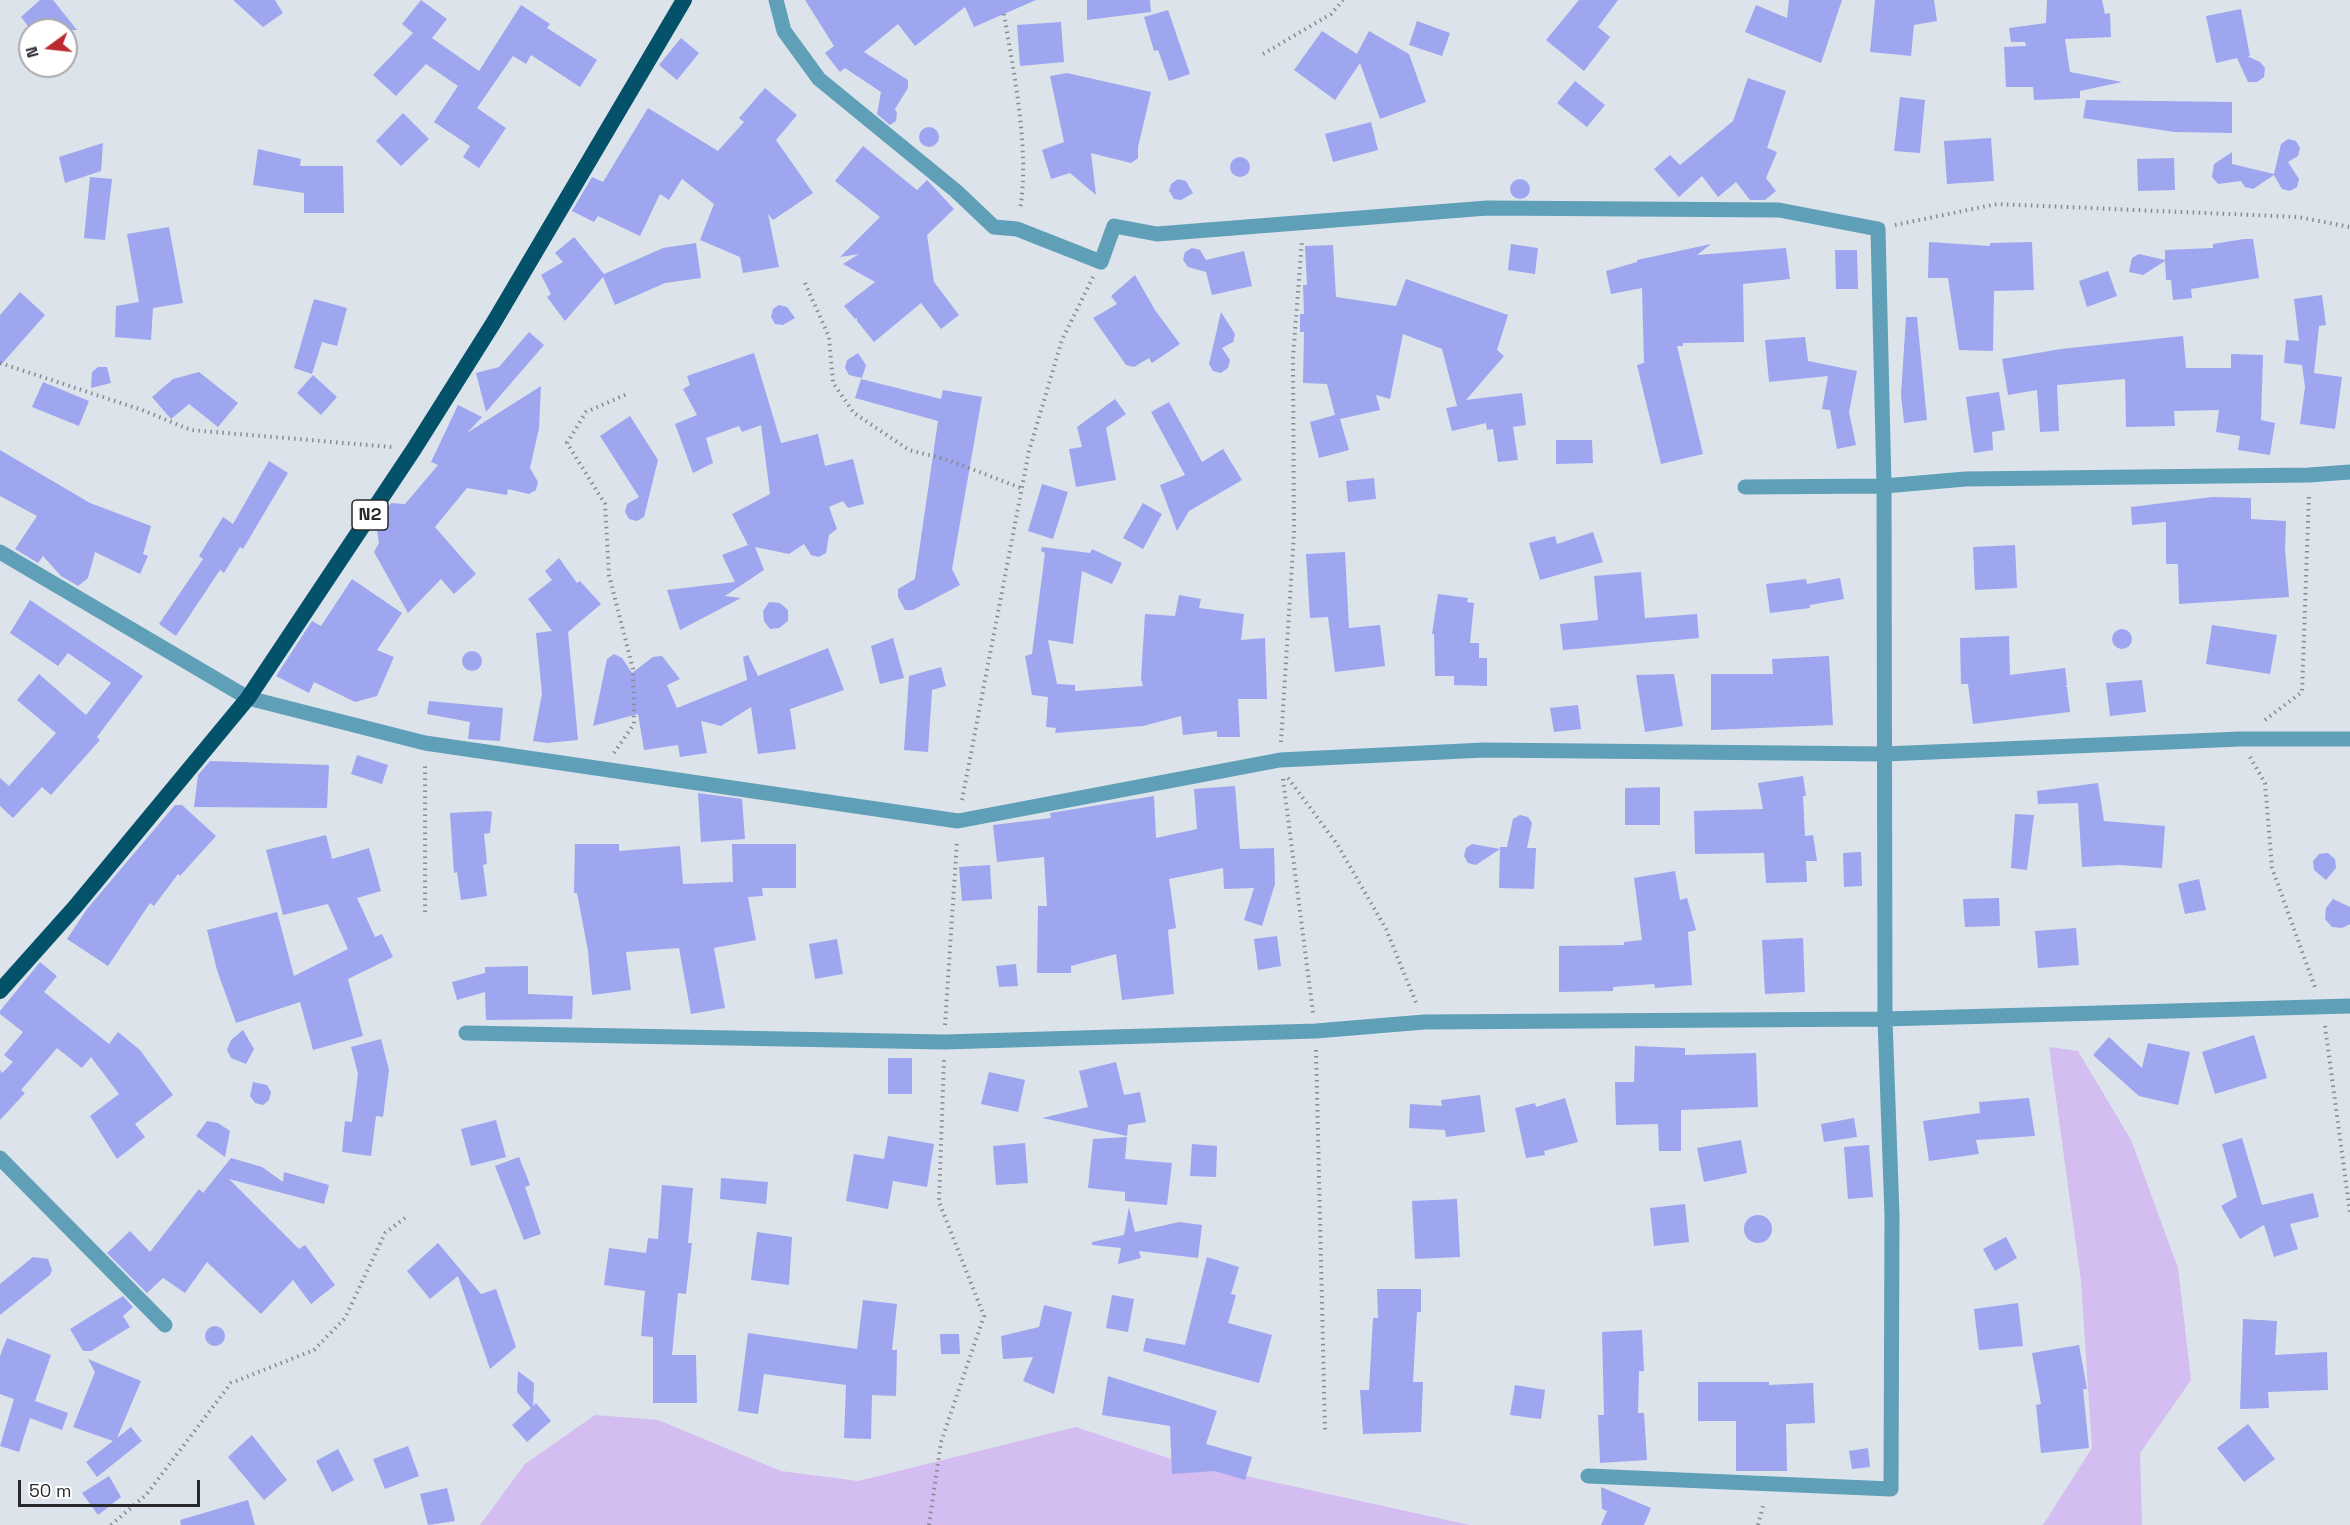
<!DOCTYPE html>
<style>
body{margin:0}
#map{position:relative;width:2350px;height:1525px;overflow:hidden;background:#dce3ea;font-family:"Space Grotesk",sans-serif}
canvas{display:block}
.north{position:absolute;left:18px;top:18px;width:60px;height:60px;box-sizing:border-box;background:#fff;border:2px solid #a9a9ab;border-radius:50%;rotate:255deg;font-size:16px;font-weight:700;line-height:24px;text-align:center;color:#27292c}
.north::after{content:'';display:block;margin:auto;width:21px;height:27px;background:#ba2a2f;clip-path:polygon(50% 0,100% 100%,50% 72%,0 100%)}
.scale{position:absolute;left:18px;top:1480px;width:182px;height:27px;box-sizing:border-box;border:3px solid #27292c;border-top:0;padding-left:8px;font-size:18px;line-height:21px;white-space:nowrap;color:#27292c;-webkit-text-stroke:4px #fff;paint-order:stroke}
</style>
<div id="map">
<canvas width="2350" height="1525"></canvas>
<div class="north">N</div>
<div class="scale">50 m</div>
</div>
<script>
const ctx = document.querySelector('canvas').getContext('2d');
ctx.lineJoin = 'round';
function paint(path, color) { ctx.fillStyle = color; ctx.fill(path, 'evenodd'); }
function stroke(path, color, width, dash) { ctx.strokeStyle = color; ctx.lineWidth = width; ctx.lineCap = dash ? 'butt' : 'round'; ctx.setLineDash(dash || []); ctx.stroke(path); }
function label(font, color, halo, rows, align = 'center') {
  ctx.font = font + ' "Space Grotesk",sans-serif'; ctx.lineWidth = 4.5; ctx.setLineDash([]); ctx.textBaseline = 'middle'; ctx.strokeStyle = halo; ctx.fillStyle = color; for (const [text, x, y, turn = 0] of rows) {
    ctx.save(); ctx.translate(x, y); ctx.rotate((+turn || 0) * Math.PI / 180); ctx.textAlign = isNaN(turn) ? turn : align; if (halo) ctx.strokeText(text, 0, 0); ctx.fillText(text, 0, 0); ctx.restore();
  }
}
const green = new Path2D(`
 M2049,1047L2078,1051L2131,1140L2178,1268L2191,1380L2140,1453L2142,1525H2043L2092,1448L2081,1281Z
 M595,1415L658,1420L781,1471L858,1481L1076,1427L1177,1461L1470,1525H480L525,1464Z`);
const building = new Path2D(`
 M40,0H53L77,30H31L21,17Z
 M233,0H275L283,13L263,27Z
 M421,0L447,19L432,38L479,71L521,5L550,24L547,28L597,60L580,87L531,55L526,64L513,56L477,108L506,128L479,168L463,157L470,146L434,122L458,86L426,64L396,96L373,75L413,33L402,24Z
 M805,0H1036L974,27L965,7L915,46L898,24L864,52L908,80V88L895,109L897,113L896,121L890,125L877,114L881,92L845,68L840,72L825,53L834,46Z
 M1087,0H1150L1151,12L1087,20Z
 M1579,0H1618L1598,27L1610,37L1584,71L1546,40Z
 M1789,0H1842L1821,63L1745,32L1756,5L1787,18Z
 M1875,0H1934L1937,21L1914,25L1911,56L1870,52Z
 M2047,0H2102L2105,14L2110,13L2111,37L2065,39L2070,72L2122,82L2080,91V98L2034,100L2033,87H2006L2004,47L2026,46L2025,42H2011L2009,28L2046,23Z
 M2241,9L2250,56H2247L2260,62L2265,68L2264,77L2257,82H2248L2237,58L2216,63L2206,16Z
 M1168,10L1190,74L1169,81L1158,50L1154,51L1144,17Z
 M1417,21L1450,33L1442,56L1409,45Z
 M1061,22L1064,62L1020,66L1017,25Z
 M1322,31L1357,54L1369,31L1409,54L1426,102L1380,119L1360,63L1335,100L1294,70Z
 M681,38L699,53L677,80L659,65Z
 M1067,73L1151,92L1138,147V158L1131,163L1091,153L1096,195L1070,173L1051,179L1042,150L1064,142L1050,76Z
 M1748,78L1786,91L1767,148L1777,152L1766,178L1776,191L1765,200H1750L1736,182L1718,197L1702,176L1679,197L1654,169L1670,155L1680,165L1733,121Z
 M1575,81L1605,105L1587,127L1557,103Z
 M765,88L797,115L776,140L813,193L773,220L768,214L779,267L743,273L740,257L700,240L714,204L682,179L669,200L660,194L640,236L598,216L594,222L572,211L592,177L603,182L648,108L718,151L744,122L739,118Z
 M1900,97L1925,100L1920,153L1894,151Z
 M2086,100L2232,102V133L2174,132L2083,118Z
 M403,113L429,139L401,166L376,141Z
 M1371,122L1378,150L1333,162L1325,134Z
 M919 137a10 10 0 1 1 20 0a10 10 0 1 1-20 0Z
 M1991,138L1994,181L1947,184L1944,141Z
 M2288,139L2296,141L2300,148L2298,156L2288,162L2299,179L2297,187L2290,191L2282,189L2274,175L2253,189L2245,187L2241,181L2218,184L2212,177L2214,164L2232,152V164L2274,174L2281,144Z
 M103,143L101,171L65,183L59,157Z
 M863,146L917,190L927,180L954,209L927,235L934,282L959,315L941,329L921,303L874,342L857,321V318L855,319L844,306L875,282L843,264L859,254L840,257L880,217L835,181Z
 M258,149L301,159L300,166H343L344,213H304V193L253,185Z
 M1230 167a10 10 0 1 1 20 0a10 10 0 1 1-20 0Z
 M2174,158L2175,190L2138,191L2137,159Z
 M90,177L112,179L105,240L84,238Z
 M1510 189a10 10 0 1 1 20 0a10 10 0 1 1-20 0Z
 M1178,179L1186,181L1193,193L1181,200L1174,199L1169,191L1171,184Z
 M169,227L183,303L153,308L151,340L115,337L116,306L139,302L127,234Z
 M574,237L604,274L663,248L696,243L701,278L665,283L615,305L603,277L565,321L547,297L551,294L541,275L563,262L555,253Z
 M2244,239H2253L2259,278L2191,289L2192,298L2173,300L2171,280H2166L2165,261L2143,275L2129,272L2132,258L2139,254L2165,260V250L2213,248V244Z
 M1929,242L1990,246V243L2032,242L2034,290L1994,291L1993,351L1959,350L1948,278H1928Z
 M1511,244L1538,248L1535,274L1508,270Z
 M1711,244L1697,255L1786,248L1790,279L1743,284L1744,342L1683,343V346H1677L1703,454L1661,464L1637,365L1644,363L1642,288L1611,294L1606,271L1637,262V260Z
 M1333,245L1336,297L1396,306L1406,279L1508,315L1497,350L1504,356L1466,400L1522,393L1526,425L1513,427L1518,460L1498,462L1493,429L1487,430L1486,423L1452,431L1446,408L1457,406L1442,349L1403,334L1390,399L1376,395L1380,410L1340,419L1349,450L1319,458L1310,422L1335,415L1327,384L1303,383L1304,332H1300V314H1304L1303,285H1307L1305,246Z
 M1192,248L1200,250L1206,260L1244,251L1252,286L1212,295L1206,272L1188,267L1183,260L1185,252Z
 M1835,250H1857L1858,289H1836Z
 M2108,271L2117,296L2087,307L2079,281Z
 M1135,275L1155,310L1180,344L1152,363L1149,358L1134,367L1126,365L1093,318L1117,304L1111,296Z
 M20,292L45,315L0,366V315Z
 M2322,295L2326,325L2319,326L2314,373L2342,377L2335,429L2300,424L2305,387L2302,365L2284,363L2286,340L2299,341L2294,299Z
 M314,299L347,308L337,346L322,342L312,374L294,368Z
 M779,305L787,307L795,318L783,325L775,324L771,317L773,309Z
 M1221,312L1235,334L1233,342L1222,348L1230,360L1228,368L1221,373L1213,371L1209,364Z
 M1906,317H1917L1927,420L1904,423L1901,395Z
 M529,332L544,345L486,412L476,373L499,367Z
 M2183,336L2186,368H2231V354L2263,355L2261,420L2275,423L2270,455L2238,450L2240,436L2216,432L2219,410L2174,411L2175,426L2126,427L2125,379L2057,385L2059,431L2040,432L2037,390L2008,395L2002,359L2061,349Z
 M1805,337L1808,361L1857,371L1849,412L1856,445L1837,449L1830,410L1822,409L1828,376L1769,382L1765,340Z
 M754,353L781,443L818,434L825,466L853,459L864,504L848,508L843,501L829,507L837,529L829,535L826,553L819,557L811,555L804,544L789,554L755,547L764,570L725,596L741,598L680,630L667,590L735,582L722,555L748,545L732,514L770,494L761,425L742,432L739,426L706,438L713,463L693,473L675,424L697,415L683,389L690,385L687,376Z
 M858,353L866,365L862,378L849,375L845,368L847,360Z
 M98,367H107L111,383L91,388L92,372Z
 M199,372L238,403L218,427L189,404L171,419L152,397L173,379Z
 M313,375L337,397L321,415L297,393Z
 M861,379L941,399L943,390L982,397L952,569L960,585L913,610H905L898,597V589L915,579L938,421L855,398Z
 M43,382L89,401L79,426L32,407Z
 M541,386L539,428L530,468L538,482L536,490L529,494L508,489L507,495L467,488L435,527L476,574L454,594L441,579L408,613L374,552L379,543L376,525L391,503L405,504L438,465L431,462L458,405L482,417L467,433Z
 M1999,392L2005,430L1992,432L1993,450L1974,453L1966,397Z
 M1115,399L1126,414L1106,428L1116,480L1076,487L1069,449L1082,447L1077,427Z
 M1169,402L1202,462L1223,449L1242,480L1189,511L1177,531L1160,485L1185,475L1151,412Z
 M630,416L658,460L644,517L637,521L629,519L625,512L627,504L639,497L600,436Z
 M1556,440H1592L1593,463L1556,464Z
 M0,450L90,503L151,526L143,554L148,556L140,574L95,552L88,578L78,586L61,576L43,556L38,563L15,549L37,516L0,496Z
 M269,461L288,473L243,549L240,547L224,573L220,570L176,636L159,624L203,559L199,556L223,517L233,524Z
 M1374,478L1376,499L1348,502L1346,481Z
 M1042,484L1068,492L1053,539L1028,531Z
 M2212,497L2251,498V519L2286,521L2285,550L2289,597L2179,604L2178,564H2166V522L2132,525L2131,507Z
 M1143,503L1162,514L1143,549L1123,538Z
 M1593,532L1603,562L1540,580L1529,543L1555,536L1557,544Z
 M2015,545L2017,588L1975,590L1973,547Z
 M1042,547L1090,553L1092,549L1122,563L1112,584L1082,571L1073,644L1048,640L1057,684L1075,685V691L1143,686L1141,679L1145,614L1175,616L1179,595L1201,599L1199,608L1244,614L1241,640L1265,638L1267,699H1238L1240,737H1217V731L1183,735L1181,716L1143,726L1055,733L1056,728L1046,727L1048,697L1032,695L1025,656L1032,654L1045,553L1041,551Z
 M1345,552L1349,628L1380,625L1385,666L1335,672L1328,617L1310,618L1306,554Z
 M559,558L577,583L580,581L601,604L568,632L578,740L547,743L533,741L542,694L536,633L552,631L528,599L552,580L545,571Z
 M1641,572L1645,618L1697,614L1699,638L1563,650L1560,624L1598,620L1594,576Z
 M1840,578L1844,599L1810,605V608L1770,613L1766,584L1806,579L1807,584Z
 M352,579L402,613L377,650L394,657L377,696L355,702L314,682L309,693L276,676L312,621L321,626Z
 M1438,594L1468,598L1467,602L1474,603L1470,643H1479V658H1487V686L1454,685V676H1435L1434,634H1432Z
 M30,600L143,676L97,737L100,740L51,795L42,787L13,818L0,806V778L9,786L56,733L17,700L39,674L86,715L111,683L68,653L58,666L10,633Z
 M769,602L780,603L788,610V621L779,628L770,629L764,621L763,611Z
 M2212,625L2277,635L2270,674L2206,664Z
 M2112 639a10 10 0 1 1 20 0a10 10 0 1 1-20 0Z
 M2009,636L2010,675L2065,668L2067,685L2065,687H2067L2070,712L1973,724L1968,684H1961L1960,638Z
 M893,638L904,678L880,684L871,646Z
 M828,648L844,690L790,709L796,749L758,754L751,707L721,726L701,721L707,753L680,757L678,745L644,750L638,714L593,726L607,659L614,654L622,658L632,673L653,657L662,656L680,679L667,685L677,708L747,680L743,657L748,655L758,676Z
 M462 661a10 10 0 1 1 20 0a10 10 0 1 1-20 0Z
 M1829,656L1833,725L1711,730V674H1773L1772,659Z
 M941,667L946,686L932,690L928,752L904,750L909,676Z
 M1674,674L1683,726L1645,732L1636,675Z
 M2142,680L2146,712L2110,716L2106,683Z
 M429,701L503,708L500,741L468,739L470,722L427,714Z
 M1578,705L1581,729L1554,732L1550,708Z
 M357,755L388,765L382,784L351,774Z
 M210,761L329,765L327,808L194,807L198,775Z
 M1803,776L1806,796H1803L1805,836L1813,835L1817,861H1806L1807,882L1766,883L1764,853L1695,854L1694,811L1763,809L1758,783Z
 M2098,783L2104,821L2165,826L2162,868L2120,865L2082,867L2078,803L2038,804L2037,791Z
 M1235,786L1240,849L1274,848L1275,884L1262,926L1244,920L1254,888L1224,889L1223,868L1169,879L1176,928L1168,930L1174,994L1122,1000L1116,954L1071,966V973H1037L1038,906H1047L1044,857L997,862L993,825L1051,818L1050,813L1154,796L1156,838L1197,829L1194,789Z
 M1660,787V825H1625V788Z
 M698,793L742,799L745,839L701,842Z
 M175,805H182L216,836L180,876L178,874L154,906L150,903L108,966L67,939L87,909Z
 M488,811L492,812L490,833L484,834L487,864L483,865L487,896L461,900L457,872L454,873L450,813Z
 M2015,814L2034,815L2027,870L2011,868Z
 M1520,815L1528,817L1532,823L1527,848H1536L1534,889L1499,888L1500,847H1507L1513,819Z
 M326,835L332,859L369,848L381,891L357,898L375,937L382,934L393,957L348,979L363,1036L313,1050L300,1002L236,1023L217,970L207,930L277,912L294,976L348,949L328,904L283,915L266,850Z
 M575,844H619V851L680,846L683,884L733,882L732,844H796V888H762L763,896L748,897L756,940L714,948L725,1008L691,1014L679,948L626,952L631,990L592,995L588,951L577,893H574Z
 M1472,844L1500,849L1476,865L1468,863L1464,856L1466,848Z
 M1861,852L1862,886L1844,887L1843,853Z
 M2328,853L2335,859L2336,868L2326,880L2314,870L2313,861L2319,854Z
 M990,865L992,899L962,901L959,867Z
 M1675,871L1680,900L1687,898L1696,930L1688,932L1692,985L1655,988L1654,984L1613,987V991L1559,992V946L1624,945V942L1642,940L1634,878Z
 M2199,879L2206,910L2185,914L2178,884Z
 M1999,898L2000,926L1965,927L1963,899Z
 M2333,899L2350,907V924L2342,928L2332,927L2325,919L2326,908Z
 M2076,928L2079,965L2038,968L2035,931Z
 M1277,936L1281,966L1258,970L1254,939Z
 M1803,938L1805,992L1765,994L1762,940Z
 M837,939L843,974L815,979L809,944Z
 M40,962L57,976L44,992L109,1044L118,1032L140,1050L173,1095L135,1124L145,1137L117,1159L90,1116L119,1094L91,1057L82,1068L57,1048L21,1090L25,1093L0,1120V1070L2,1073L13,1062L4,1055L23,1032L0,1014V1011Z
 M1016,964L1018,986L999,987L996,966Z
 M528,966V994L573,996L572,1019L486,1020L485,992L457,1000L452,982L485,973V967Z
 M243,1030L254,1049L246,1064L231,1058L227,1050L231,1040Z
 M2254,1035L2267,1078L2215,1094L2202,1052Z
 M2109,1037L2142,1068L2148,1043L2190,1052L2178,1105L2139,1096L2093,1055Z
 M381,1039L389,1070L383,1117L376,1116L371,1156L342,1152L345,1121L352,1122L358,1074L351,1047Z
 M1635,1046L1685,1048V1055L1756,1053L1758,1107L1681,1110V1151H1659L1658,1124L1616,1125L1615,1082H1634Z
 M888,1058H912V1094H888Z
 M1116,1062L1124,1095L1140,1092L1146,1122L1128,1125L1127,1136L1042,1118L1088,1107L1079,1071Z
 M989,1072L1025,1080L1018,1112L981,1104Z
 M253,1082L267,1085L271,1092L269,1100L263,1105L255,1103L250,1096Z
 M1480,1095L1485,1132L1446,1137L1445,1130L1409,1128L1410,1104L1442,1106L1441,1100Z
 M1565,1098L1578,1142L1544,1151L1545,1155L1526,1158L1515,1108L1535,1103L1536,1107Z
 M2029,1098L2035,1136L1976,1140L1979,1154L1929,1161L1923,1121L1980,1113L1979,1102Z
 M1854,1118L1857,1137L1824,1142L1821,1124Z
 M496,1120L506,1157L471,1166L461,1129Z
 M207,1121L218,1123L230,1131L225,1157L196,1136Z
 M888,1136L934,1144L927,1187L893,1181L888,1209L846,1201L854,1154L884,1159Z
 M1127,1137L1125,1159L1172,1163L1167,1205L1125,1201V1192L1088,1188L1093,1139Z
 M2242,1138L2262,1205L2313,1193L2319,1217L2290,1224L2298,1249L2274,1257L2264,1225L2240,1239L2221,1206L2237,1197L2222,1144Z
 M1741,1140L1747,1173L1704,1182L1697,1148Z
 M1025,1143L1028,1183L996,1185L993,1146Z
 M1192,1144L1217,1146L1216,1177L1190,1176Z
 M1869,1145L1873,1197L1848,1199L1844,1147Z
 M519,1157L530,1185L525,1187L541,1234L524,1240L495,1166Z
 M231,1158L262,1167L283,1182L284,1172L329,1185L324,1204L229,1179L299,1249L305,1245L335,1285L311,1304L293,1280L261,1314L207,1262L185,1293L163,1278L147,1293L107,1253L130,1231L150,1252L199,1189L203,1193Z
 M721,1178L768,1182L766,1204L720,1199Z
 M662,1185L693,1188L688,1243H692L686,1294L678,1293L672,1355H696L697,1403H653V1337L641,1336L645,1291L604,1285L609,1248L646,1253L648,1238L658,1239Z
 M1457,1199L1460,1257L1415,1259L1412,1201Z
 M1685,1204L1689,1242L1654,1246L1650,1208Z
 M1129,1207L1135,1232L1179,1222L1202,1225L1198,1258L1139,1251L1141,1258L1118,1264L1121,1248L1092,1245V1242L1124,1235Z
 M1744 1229a14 14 0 1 1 28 0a14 14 0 1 1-28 0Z
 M757,1232L792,1237L789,1285L751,1280Z
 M2006,1237L2017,1258L1995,1271L1983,1249Z
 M438,1243L481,1294L496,1289L516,1347L490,1369L458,1276L430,1299L407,1271Z
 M33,1257L48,1259L52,1270L50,1275L0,1315V1284Z
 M1207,1257L1239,1267L1231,1294L1236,1295L1228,1323L1272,1335L1259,1383L1143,1351L1146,1338L1185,1345Z
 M1377,1289H1421V1312H1417L1413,1382H1423L1421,1432L1363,1434L1360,1390H1369L1373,1318H1378Z
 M1112,1295L1134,1299L1128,1332L1106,1328Z
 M123,1296L133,1307L123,1316L130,1327L91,1351H83L70,1329Z
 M863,1300L897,1304L892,1350H897L896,1396L872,1395L871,1439L844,1438L846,1385L764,1374L758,1414L738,1411L748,1333L857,1349Z
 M2018,1303L2023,1346L1979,1350L1974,1309Z
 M1044,1305L1072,1312L1054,1394L1023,1381L1033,1357L1003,1359L1001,1336L1039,1327Z
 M2243,1319L2277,1321L2275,1355L2327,1352L2328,1390L2268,1392L2269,1408L2240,1409Z
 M205 1336a10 10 0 1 1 20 0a10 10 0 1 1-20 0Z
 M1642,1330L1644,1371H1639L1638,1413H1644L1647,1460L1600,1463L1598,1415H1604L1602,1332Z
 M940,1334H959L960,1354H941Z
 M7,1338L51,1355L35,1401L68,1413L62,1430L30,1418L19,1452L0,1446L14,1399L0,1394V1356Z
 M2079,1345L2087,1389H2083L2089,1448L2041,1453L2036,1405L2041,1404L2032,1353Z
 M88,1359L141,1381L117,1438L131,1427L142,1441L97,1477L86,1462L113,1441L73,1427L95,1372Z
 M518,1371L534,1383L533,1406L536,1403L551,1421L527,1442L512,1425L531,1408L517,1392Z
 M1108,1376L1217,1411L1206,1444L1252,1457L1245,1480L1215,1471L1172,1474L1170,1426L1102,1415Z
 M1698,1382H1769V1385L1813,1383L1815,1423L1786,1424L1787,1471H1736V1421H1698Z
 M1515,1385L1545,1390L1541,1419L1510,1415Z
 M2248,1424L2275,1459L2244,1482L2217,1448Z
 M252,1435L287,1480L264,1500L228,1457Z
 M408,1446L419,1476L385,1489L373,1459Z
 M1868,1448L1870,1467L1852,1469L1849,1451Z
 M338,1449L354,1480L332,1492L316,1461Z
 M109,1476L121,1497L98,1515L82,1493Z
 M1601,1487L1651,1508L1644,1525H1601L1607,1511L1602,1509Z
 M447,1488L455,1521L428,1525L420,1494Z
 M248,1500L255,1525H181L180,1520Z`);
const path = new Path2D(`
 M1004,14C1014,75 1030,150 1020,210
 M1263,54L1331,14L1343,0
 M1895,225L1997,204L2298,217L2350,227
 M805,283L829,337L833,383L854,413L909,450L948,460L1021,488
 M0,363L142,410L191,430L392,447
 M2265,720L2302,692L2309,494
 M1281,742L1294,533L1293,357L1302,240
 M614,753L634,724L633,669L609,575L605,504L567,443L586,412L627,394
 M2250,757L2265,783L2272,868L2316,990
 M1288,778L1337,844L1386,929L1417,1005
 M1283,779L1313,1013
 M962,800L1029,451L1062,340L1093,277
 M425,912V763
 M945,1025L957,841
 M2325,1026L2350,1213
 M1316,1050L1325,1430
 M111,1525L146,1495L231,1383L314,1350L345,1318L385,1233L405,1218
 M929,1525L941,1442L984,1316L939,1202L944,1059
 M1758,1525L1764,1502`);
const minor = new Path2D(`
 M776,0L784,31L819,79L956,191L994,227L1017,229L1101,262L1114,226L1157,234L1487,208L1779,210L1878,229L1884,486L1885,1019L1892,1215L1891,1489L1588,1476
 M1745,487L1884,486L1966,479L2309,475L2350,472
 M0,552L248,698L425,743L958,821L1280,760L1484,750L1885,754L2240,739H2350
 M466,1033L944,1042L1316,1031L1424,1022L1885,1019L2350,1006
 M0,1158L165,1325`);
const trunk = new Path2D(`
 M0,991L75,907L248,698L414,449L494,322L684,0`);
const shields = [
 [370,515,36]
];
const shieldNames = [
 ["N2",370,515]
];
paint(green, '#d4bdf0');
paint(building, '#9ea6f0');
stroke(path, '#878c91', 4, [1.5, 4.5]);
stroke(minor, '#5f9fb8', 15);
stroke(trunk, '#03526a', 16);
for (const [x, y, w] of shields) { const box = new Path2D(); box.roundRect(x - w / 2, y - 15, w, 30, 4.5); ctx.fillStyle = '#fff'; ctx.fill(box); stroke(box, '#27292c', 1.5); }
label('bold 18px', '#27292c', null, shieldNames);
</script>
